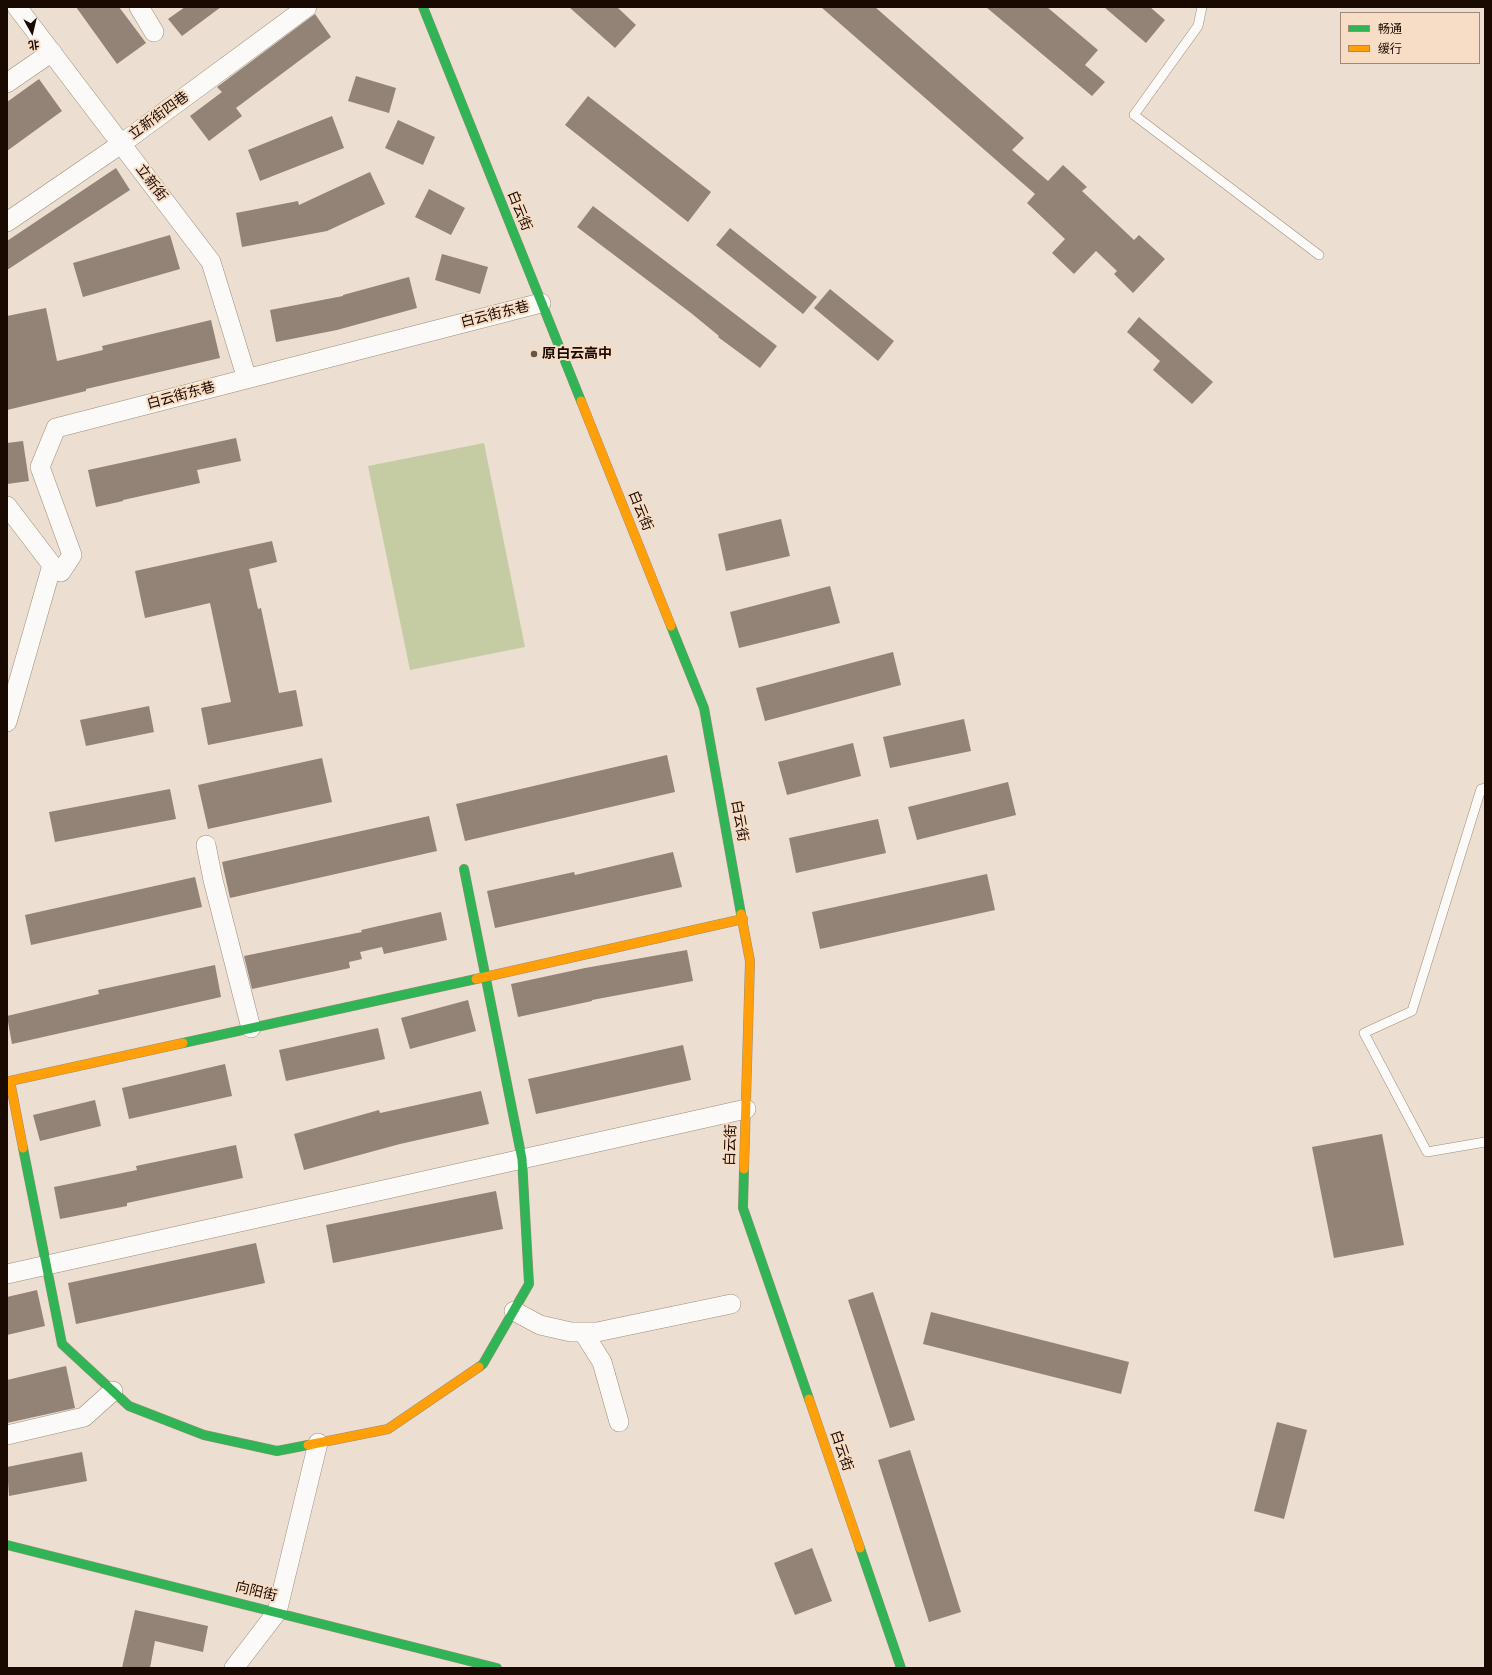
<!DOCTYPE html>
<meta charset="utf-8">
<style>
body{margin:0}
#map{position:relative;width:1492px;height:1675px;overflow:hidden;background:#ecded0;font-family:Signika,"Noto Sans SC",sans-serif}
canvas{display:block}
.frame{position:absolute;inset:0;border:8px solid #1a0900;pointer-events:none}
.legend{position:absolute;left:1340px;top:12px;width:140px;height:52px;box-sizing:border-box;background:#f7ddc5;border:1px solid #9f8876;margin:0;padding:5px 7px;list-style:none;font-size:12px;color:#1a0900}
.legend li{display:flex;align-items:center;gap:8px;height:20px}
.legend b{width:20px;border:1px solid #9f8876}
.north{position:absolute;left:12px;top:12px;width:40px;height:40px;-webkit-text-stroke:3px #f7ddc5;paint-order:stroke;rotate:172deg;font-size:11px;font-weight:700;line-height:16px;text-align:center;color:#1a0900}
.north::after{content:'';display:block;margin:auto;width:14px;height:18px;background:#1a0900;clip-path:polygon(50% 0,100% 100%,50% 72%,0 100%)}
</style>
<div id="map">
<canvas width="1492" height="1675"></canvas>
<div class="frame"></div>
<ul class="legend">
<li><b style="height:5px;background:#30b455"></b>畅通</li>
<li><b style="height:5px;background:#ff9f0a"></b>缓行</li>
</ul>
<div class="north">北</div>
</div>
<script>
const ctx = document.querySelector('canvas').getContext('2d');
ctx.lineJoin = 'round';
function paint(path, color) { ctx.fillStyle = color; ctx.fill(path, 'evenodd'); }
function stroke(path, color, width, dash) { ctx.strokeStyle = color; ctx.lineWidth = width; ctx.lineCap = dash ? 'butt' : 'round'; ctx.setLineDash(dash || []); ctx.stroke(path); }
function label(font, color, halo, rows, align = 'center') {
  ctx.font = font + ' Signika,"Noto Sans SC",sans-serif'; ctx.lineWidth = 4; ctx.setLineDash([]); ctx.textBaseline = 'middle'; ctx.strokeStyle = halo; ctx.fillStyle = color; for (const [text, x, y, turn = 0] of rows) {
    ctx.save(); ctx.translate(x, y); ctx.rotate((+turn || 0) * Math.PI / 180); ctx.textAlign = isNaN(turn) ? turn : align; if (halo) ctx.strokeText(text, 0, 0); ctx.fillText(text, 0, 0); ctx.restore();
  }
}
const green = new Path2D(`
 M484,443L525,647L410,670L368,466Z`);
const building = new Path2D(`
 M76,7H119L146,43L117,64Z
 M185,7H221L182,36L168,19Z
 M569,7H617L636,25L615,48Z
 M821,7H875L1024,138L1012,150L1048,181L1063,165L1087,187L1082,191L1134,240L1139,235L1165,259L1133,293L1114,274L1117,271L1096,251L1074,274L1052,253L1065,239L1027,203L1035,194Z
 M986,7H1047L1098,50L1085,65L1105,82L1092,96Z
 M1104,7H1150L1165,20L1146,43Z
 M315,14L331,37L236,108L242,116L209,141L190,116L222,92L217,87Z
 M356,76L396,88L389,113L348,101Z
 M39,79L62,111L7,151V102Z
 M588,96L711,192L688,222L565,125Z
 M332,116L344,148L260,181L248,150Z
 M398,120L435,137L423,165L385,148Z
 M116,168L130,190L7,270V241Z
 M370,172L385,204L327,231L242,247L236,213L298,201L299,205Z
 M429,189L465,208L451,235L415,217Z
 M593,206L777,346L760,368L718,337L719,336L691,313L577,227Z
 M730,228L817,297L803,314L716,245Z
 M170,235L180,269L83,297L73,263Z
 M442,254L488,267L480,294L435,280Z
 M409,277L417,308L337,330L276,342L270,310L343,296V295Z
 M830,289L894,341L878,361L814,308Z
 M46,308L57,361L103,350L102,346L211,320L220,358L86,389V391L7,410V316Z
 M1139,317L1213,382L1192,404L1153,370L1160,361L1127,332Z
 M236,438L241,461L197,470L200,483L123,500V501L96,507L88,470Z
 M23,441L29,481L7,484V443Z
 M781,519L790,556L726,571L718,534Z
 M272,541L277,562L249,569L258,609L261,608L279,693L296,690L303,726L208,745L201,708L231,702L210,603L145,618L135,571Z
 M830,586L840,623L739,648L730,612Z
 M893,652L901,685L765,721L756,688Z
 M149,706L154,732L86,746L80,720Z
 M964,719L971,751L890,768L883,737Z
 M853,743L861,776L787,795L778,762Z
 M667,755L675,792L465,841L456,804Z
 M322,758L332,802L208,829L198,785Z
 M1008,782L1016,815L917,840L908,807Z
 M170,789L176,819L55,842L49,812Z
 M429,816L437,851L230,898L222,862Z
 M878,819L886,853L796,873L789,838Z
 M673,852L682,887L495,928L487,891L574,872L575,875Z
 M987,874L995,910L820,949L812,912Z
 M195,877L202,907L31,945L25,915Z
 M441,912L447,940L384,954L382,947L360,952L362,959L349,962L350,968L252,989L244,956L362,932L361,930Z
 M687,950L693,981L592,1000V1001L518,1017L511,984L585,968Z
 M215,965L221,997L12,1044L7,1016L99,994L98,990Z
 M468,1000L476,1031L410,1049L401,1018Z
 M378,1028L385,1059L286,1081L279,1050Z
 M683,1045L691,1080L536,1114L528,1079Z
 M225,1064L232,1096L129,1119L122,1088Z
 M481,1091L489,1124L400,1144L304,1170L294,1134L379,1110L380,1113Z
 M95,1100L101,1126L40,1141L33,1115Z
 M1382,1134L1404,1245L1334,1258L1312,1147Z
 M236,1145L243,1178L127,1203V1206L60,1219L54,1187L137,1170L136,1166Z
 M496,1191L503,1229L333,1263L326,1225Z
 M256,1243L265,1283L76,1324L68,1283Z
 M37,1290L45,1326L7,1335V1297Z
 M873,1292L915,1420L890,1428L848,1300Z
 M931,1312L1129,1362L1121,1394L923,1344Z
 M66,1366L75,1408L7,1423V1380Z
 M1277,1422L1307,1430L1284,1519L1254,1511Z
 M910,1450L961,1612L929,1622L878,1460Z
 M82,1452L87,1481L9,1496L7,1467Z
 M812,1548L832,1601L795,1615L774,1563Z
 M135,1610L208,1626L203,1652L155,1641L150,1668H122Z`);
const lane = new Path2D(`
 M1202,7L1198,26L1134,115L1319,255
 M1485,788L1481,789L1412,1011L1364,1033L1427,1152L1485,1142`);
const street = new Path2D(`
 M17,7L211,262L247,379
 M139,7L154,32
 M7,83L52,52
 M7,222L121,144L307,7
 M7,506L52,565L61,572L72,555L40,467L56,428L541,303
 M7,722L52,565
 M206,845L213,880L251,1028
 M7,1274L746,1109
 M514,1311L540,1325L571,1332H597L731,1304
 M583,1332L602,1362L619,1422
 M7,1435L84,1417L113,1391
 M234,1668L277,1612L318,1443`);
const fast = new Path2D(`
 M423,7L581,401
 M671,626L704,708L741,914
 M464,869L522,1159L529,1284L483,1364L479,1367
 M183,1043L476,979
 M23,1148L62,1344L129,1406L204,1435L277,1451L308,1445
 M744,1169L743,1208L809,1399
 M7,1545L497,1668
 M860,1548L901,1668`);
const slow = new Path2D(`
 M581,401L671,626
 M741,914L750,961L744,1169
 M476,979L743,919
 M23,1148L10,1081L183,1043
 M809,1399L860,1548
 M308,1445L388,1429L479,1367`);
const markers = [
 [534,354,4,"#645449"]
];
const streetNames = [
 ["立新街四巷",159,116,-36],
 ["立新街",151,183,53],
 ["白云街",519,211,68],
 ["白云街东巷",495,315,-14],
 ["白云街东巷",181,396,-15],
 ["白云街",640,511,68],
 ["白云街",739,821,80],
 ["白云街",731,1145,-88],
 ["白云街",841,1451,71],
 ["向阳街",256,1592,14]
];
const poiNames = [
 ["原白云高中",542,354]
];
paint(green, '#c5cca3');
paint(building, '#938276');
stroke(lane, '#9e8d77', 10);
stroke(street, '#9e8d77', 20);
stroke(fast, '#9e8d77', 10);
stroke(slow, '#9e8d77', 10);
stroke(lane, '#fcfaf8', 9);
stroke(street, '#fcfaf8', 19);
stroke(fast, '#30b455', 9);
stroke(slow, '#ff9f0a', 9);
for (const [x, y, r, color] of markers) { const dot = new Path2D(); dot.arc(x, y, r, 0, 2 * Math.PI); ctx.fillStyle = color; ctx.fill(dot); stroke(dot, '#f7ddc5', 1.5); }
label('14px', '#1a0900', '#f7ddc5', streetNames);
label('bold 14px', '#1a0900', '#f7ddc5', poiNames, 'left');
</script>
